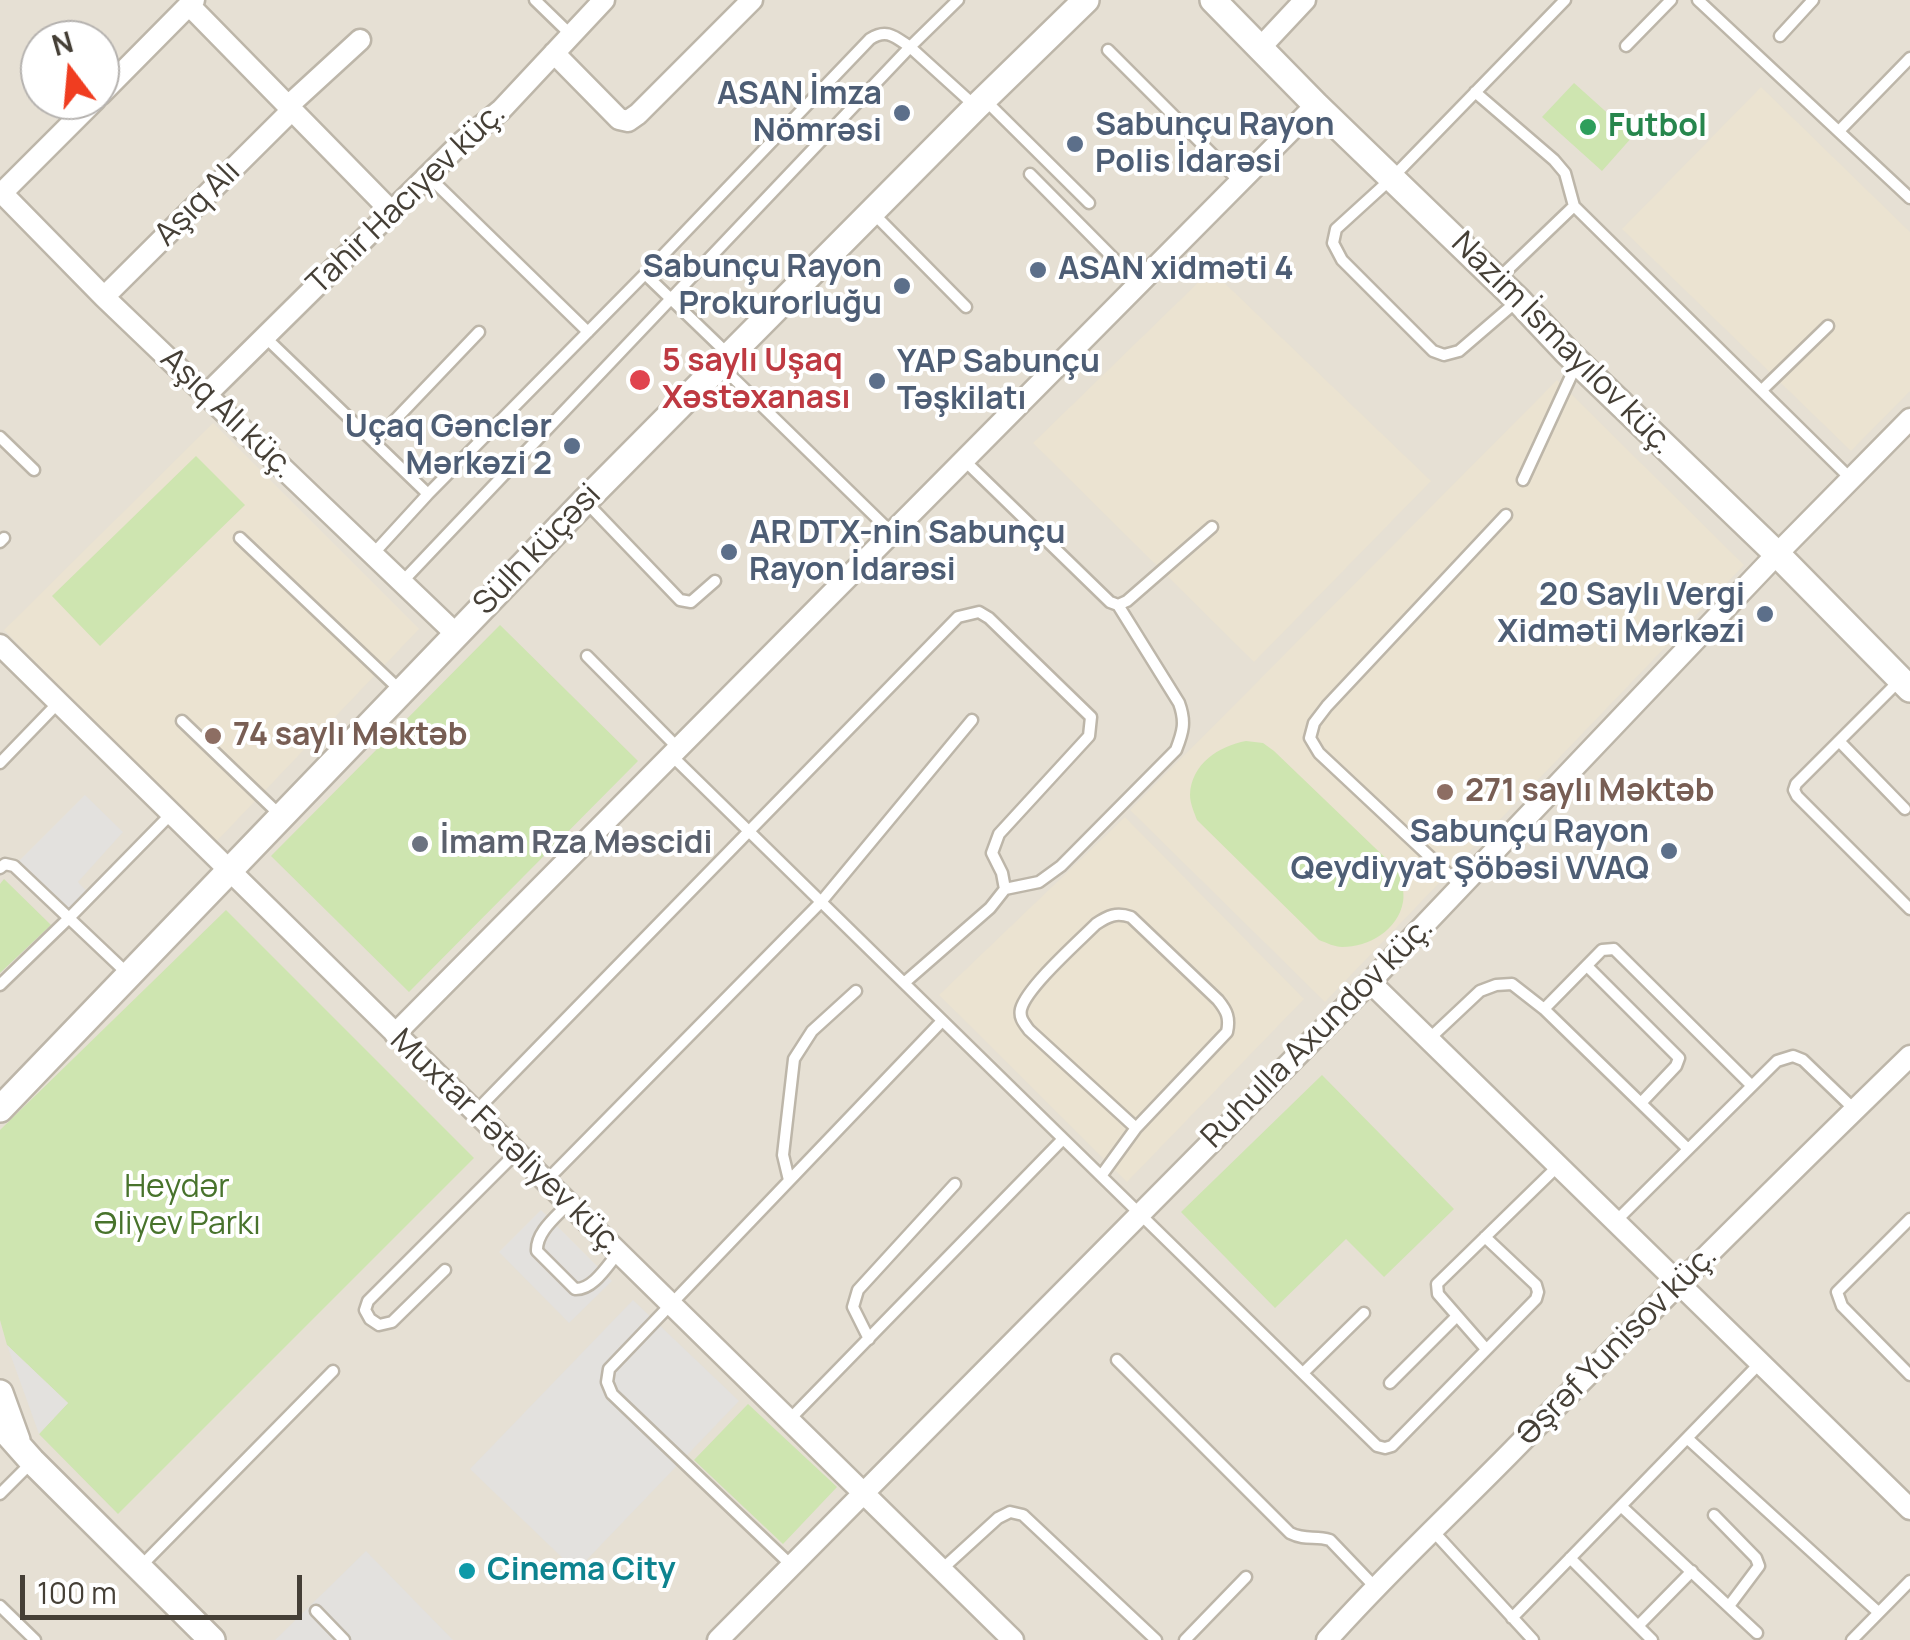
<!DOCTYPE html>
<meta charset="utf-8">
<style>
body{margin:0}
#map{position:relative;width:1910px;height:1640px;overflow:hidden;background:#f2eee6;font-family:Manrope,sans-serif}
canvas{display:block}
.north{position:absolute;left:20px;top:20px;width:100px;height:100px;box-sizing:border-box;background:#fff;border:2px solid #b5b2af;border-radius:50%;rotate:344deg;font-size:28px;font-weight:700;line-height:40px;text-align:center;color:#453f36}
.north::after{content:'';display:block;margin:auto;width:35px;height:45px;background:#f03d20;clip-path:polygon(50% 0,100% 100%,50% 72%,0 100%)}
.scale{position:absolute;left:20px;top:1575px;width:282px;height:45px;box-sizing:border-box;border:5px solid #453f36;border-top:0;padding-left:12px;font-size:30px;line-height:35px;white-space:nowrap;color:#453f36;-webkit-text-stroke:8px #fff;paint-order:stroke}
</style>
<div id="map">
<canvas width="1910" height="1640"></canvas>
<div class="north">N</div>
<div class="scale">100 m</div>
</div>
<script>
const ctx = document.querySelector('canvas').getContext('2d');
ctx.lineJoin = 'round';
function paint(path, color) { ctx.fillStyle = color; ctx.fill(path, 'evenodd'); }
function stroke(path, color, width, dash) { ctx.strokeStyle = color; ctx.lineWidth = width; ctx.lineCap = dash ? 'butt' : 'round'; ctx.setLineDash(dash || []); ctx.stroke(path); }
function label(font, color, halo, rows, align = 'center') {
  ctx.font = font + ' Manrope,sans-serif'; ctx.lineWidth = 8; ctx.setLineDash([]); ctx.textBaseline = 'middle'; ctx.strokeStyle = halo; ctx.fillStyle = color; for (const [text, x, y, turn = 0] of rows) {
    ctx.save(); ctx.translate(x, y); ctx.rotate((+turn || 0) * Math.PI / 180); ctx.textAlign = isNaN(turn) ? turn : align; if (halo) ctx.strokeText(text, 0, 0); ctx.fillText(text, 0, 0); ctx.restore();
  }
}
const residential = new Path2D(`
 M0,0H1910V1640H0ZM40,40H100V100H40Z`);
const education = new Path2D(`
 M1761,87L1910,232V391L1851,451L1622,229Z
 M1211,270L1431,481L1254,662L1033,443Z
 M1557,380L1744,565L1325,1002L1130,810Z
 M213,423L419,629L215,843L4,630Z
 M1125,817L1304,999L1127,1182L939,995Z`);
const green = new Path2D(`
 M1574,83L1633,136L1602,171L1542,117Z
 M196,456L245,505L100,646L52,596Z
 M500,625L638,761L409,992L271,856Z
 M1246,741L1263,743L1274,751L1398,870C1401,881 1405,891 1403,902C1398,930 1369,947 1342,947C1335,947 1327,943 1319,940L1197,820C1194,812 1190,803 1190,795C1191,764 1219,746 1246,741Z
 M4,879L51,925L0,973V884Z
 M226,910L474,1158L118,1514L39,1434L68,1403L7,1345L0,1320V1130Z
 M1322,1075L1454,1209L1384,1277L1346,1239L1275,1308L1181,1212Z
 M748,1404L837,1487L783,1544L694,1460Z`);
const parking = new Path2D(`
 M85,795L123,832L78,882L91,896L69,918L14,866Z
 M541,1210L612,1281L569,1323L499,1252Z
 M633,1300L739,1401L576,1571L470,1469Z
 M7,1345L68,1403L39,1434Z
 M366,1551L453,1640H275Z`);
const service = new Path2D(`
 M535,0L571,35
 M1698,0L1910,198
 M1780,36L1813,0
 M1626,46L1671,0
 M1108,50L1240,182
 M1475,92L1554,160L1565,173L1574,206L1851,479
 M985,100L1089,203
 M1839,131L1910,58
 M1030,174L1138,283
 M428,176L588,332
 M873,213L966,307
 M645,274L730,356
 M1499,278L1574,206
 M1516,302L1459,351L1444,355L1433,351L1342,260L1333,243L1336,229L1392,178L1565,0
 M265,337L428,494
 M722,367L892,533
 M1762,390L1828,326
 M0,437L34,470
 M374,442L479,332
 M965,461L1110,602L1118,605L1127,601L1212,527
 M1523,480L1577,363
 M586,502L680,600L691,602L715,581
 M240,538L401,691
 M0,542L4,538
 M373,554L428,494L645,274L870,39C887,28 895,37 910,47L958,0
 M402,582L910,47L975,106
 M587,656L678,748
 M1900,680L1796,784L1794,790L1797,796L1910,909
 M182,721L281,816
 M1839,741L1905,809
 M672,756L1377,1446L1385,1448L1392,1446L1536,1299L1538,1292L1536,1285L1485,1237
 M0,763L58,703
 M0,868L5,864L14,866L129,975
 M1461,886L1319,753L1310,738L1314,723L1327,706L1506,515
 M1005,889L1039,882L1061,866L1176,750C1183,732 1186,722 1179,703L1118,605
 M1587,966L1679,1058L1676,1066L1641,1103
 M0,985L69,918L171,814
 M1544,1009L1602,950L1614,949L1751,1085
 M1429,1039L1480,991L1496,985L1512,984L1544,1009L1688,1149
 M475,1112L958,617L979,612L989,618L1091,717L1089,736L999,834L992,853L1002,873L1005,889L990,908L904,983
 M1101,1176L1136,1128L1227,1032C1230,1018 1227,1011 1218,1000L1131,917C1116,912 1108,916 1096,924C1078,942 1027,987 1021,1009C1019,1018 1024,1023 1029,1030L1136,1128
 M789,1180L783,1155L794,1059L812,1031L856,991
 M546,1181L821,902L972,720
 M568,1204C556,1217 536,1232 537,1251L575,1289C593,1290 607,1266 618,1253
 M1910,1219L1837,1292L1842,1306L1910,1375
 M1616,1221L1777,1061L1793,1056L1803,1060L1855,1110
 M445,1270L392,1322L379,1325L370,1319L365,1310L368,1301L516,1153
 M869,1339L853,1307L858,1290L955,1184
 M1486,1349L1438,1294L1437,1284L1558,1166
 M1117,1360L1290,1533C1306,1541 1315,1535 1330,1540L1375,1587
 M1303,1373L1364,1313
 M1390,1383L1457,1316
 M789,1420L1063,1139
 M1687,1438L1878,1612
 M0,1494L31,1463
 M1621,1506L1757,1633
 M1714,1515L1756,1558L1759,1566L1729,1606
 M1433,1531L1533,1640
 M1570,1558L1652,1640
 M791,1565L612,1394L607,1382L609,1369L942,1021
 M139,1568L333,1371
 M941,1570L998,1518L1010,1512L1023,1515L1156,1640
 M0,1606L35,1640
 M316,1611L344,1640
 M1512,1618L1760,1363
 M1638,1626L1692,1571
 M1185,1640L1246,1577
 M1852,1640L1910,1581`);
const minor = new Path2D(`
 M189,5L391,211
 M1260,48L1305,0
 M554,53L619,119L628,121L638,114L752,0
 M100,95L194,0
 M288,106L360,40
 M0,191L104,297L456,634
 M0,195L95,100
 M104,297L292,110
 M207,394L461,143L501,110L604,0
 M0,645L1013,1640
 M1370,982L1910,1509
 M395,1034L1316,105
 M718,1640L1370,982L1777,554L1910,419
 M1327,1640C1389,1570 1458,1507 1523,1440C1651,1311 1779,1183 1910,1056`);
const tertiary = new Path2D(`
 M1213,0L1316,105L1518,300L1567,352L1777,554L1910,689
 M0,1109L585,501L976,107L1086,0
 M0,1393L17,1440
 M0,1425L32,1461L212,1640`);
const markers = [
 [902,113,10,"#5c6f8a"],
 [1588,127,10,"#2e9e5b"],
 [1075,144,10,"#5c6f8a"],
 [1038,270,10,"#5c6f8a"],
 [902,286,10,"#5c6f8a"],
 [640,380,12,"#e0444e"],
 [877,381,10,"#5c6f8a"],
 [572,446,10,"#5c6f8a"],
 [729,552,10,"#5c6f8a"],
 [1765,614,10,"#5c6f8a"],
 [213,736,10,"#8d6e63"],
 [1445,792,10,"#8d6e63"],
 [420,844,10,"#6b7280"],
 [1669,851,10,"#5c6f8a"],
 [467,1571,10,"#0f9aa8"]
];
const serviceNames = [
 ["ASAN İmza",882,95],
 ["Nömrəsi",882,132],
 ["Sabunçu Rayon",1095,126,"left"],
 ["Polis İdarəsi",1095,163,"left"],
 ["Sabunçu Rayon",882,268],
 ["Prokurorluğu",882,305],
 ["ASAN xidməti 4",1058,270,"left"],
 ["YAP Sabunçu",897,363,"left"],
 ["Təşkilatı",897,400,"left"],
 ["Uçaq Gənclər",552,428],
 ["Mərkəzi 2",552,465],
 ["AR DTX-nin Sabunçu",749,534,"left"],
 ["Rayon İdarəsi",749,571,"left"],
 ["20 Saylı Vergi",1745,596],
 ["Xidməti Mərkəzi",1745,633],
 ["Sabunçu Rayon",1649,833],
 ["Qeydiyyat Şöbəsi VVAQ",1649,870]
];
const leisureNames = [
 ["Futbol",1608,127]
];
const streetNames = [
 ["Tahir Hacıyev küç.",407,199,-44],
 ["Aşıq Alı",198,204,-45],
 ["Nazim İsmayılov küç.",1562,344,45],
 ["Aşıq Alı küç.",227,414,44],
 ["Sülh küçəsi",538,550,-46],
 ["Ruhulla Axundov küç.",1318,1033,-45],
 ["Muxtar Fətəliyev küç.",506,1143,44],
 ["Əşrəf Yunisov küç.",1617,1346,-45]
];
const healthNames = [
 ["5 saylı Uşaq",662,362],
 ["Xəstəxanası",662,399]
];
const educationNames = [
 ["74 saylı Məktəb",233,736],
 ["271 saylı Məktəb",1465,792]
];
const worshipNames = [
 ["İmam Rza Məscidi",440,844]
];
const parkNames = [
 ["Heydər",177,1188],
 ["Əliyev Parkı",177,1225]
];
const cultureNames = [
 ["Cinema City",487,1571]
];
paint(residential, '#e6e0d4');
paint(education, '#ebe3d1');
paint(green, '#cee5b0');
paint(parking, '#e3e1de');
stroke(service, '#bdb6a9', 15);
stroke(minor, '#bdb6a9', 25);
stroke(tertiary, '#bdb6a9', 30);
stroke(service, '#fff', 10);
stroke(minor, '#fff', 20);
stroke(tertiary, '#fff', 25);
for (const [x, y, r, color] of markers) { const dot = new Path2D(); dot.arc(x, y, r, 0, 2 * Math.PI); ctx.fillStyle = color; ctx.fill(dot); stroke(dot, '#fff', 4); }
label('bold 32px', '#4e5e75', '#fff', serviceNames, 'right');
label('bold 32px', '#27864d', '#fff', leisureNames, 'left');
label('32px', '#453f36', '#fff', streetNames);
label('bold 32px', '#be3a42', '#fff', healthNames, 'left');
label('bold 32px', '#785e54', '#fff', educationNames, 'left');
label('bold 32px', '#5b616d', '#fff', worshipNames, 'left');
label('32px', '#48732c', '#fff', parkNames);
label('bold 32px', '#0d838f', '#fff', cultureNames, 'left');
</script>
